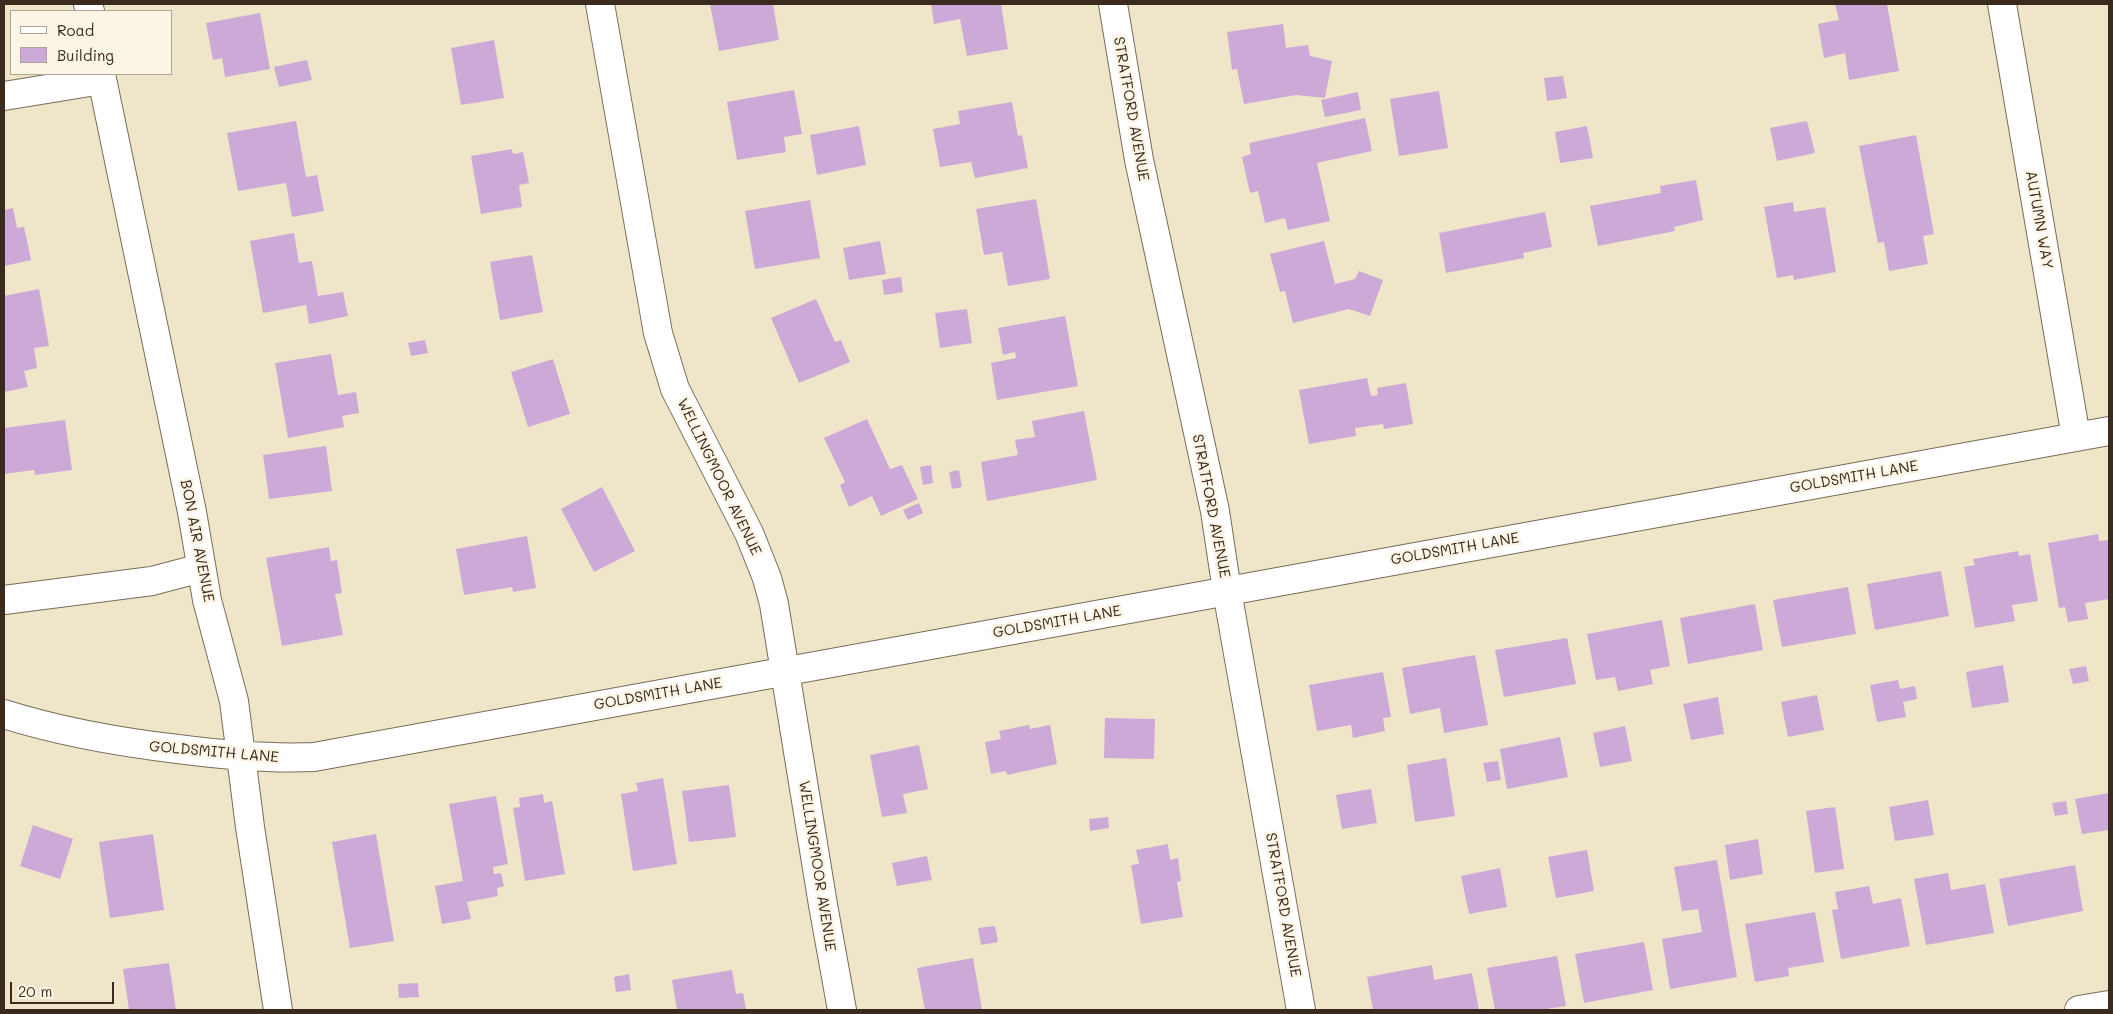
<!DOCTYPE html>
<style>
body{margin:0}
#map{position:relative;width:2113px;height:1014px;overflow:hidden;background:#efe6c9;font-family:Mali,sans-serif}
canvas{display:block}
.frame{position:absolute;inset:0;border:5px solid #3b2a1e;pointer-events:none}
.legend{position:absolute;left:10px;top:10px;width:162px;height:65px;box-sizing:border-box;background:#fcf5e5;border:1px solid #afa495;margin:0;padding:6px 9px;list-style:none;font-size:15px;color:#3b2a1e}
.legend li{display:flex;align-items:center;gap:10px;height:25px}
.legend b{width:25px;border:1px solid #afa495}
.scale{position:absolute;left:10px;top:982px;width:104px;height:22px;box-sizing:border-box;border:2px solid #3b2a1e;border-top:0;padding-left:6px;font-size:15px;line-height:18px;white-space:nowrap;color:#3b2a1e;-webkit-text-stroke:4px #fcf5e5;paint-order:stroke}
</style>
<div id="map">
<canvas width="2113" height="1014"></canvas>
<div class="frame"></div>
<ul class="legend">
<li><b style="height:6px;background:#fff"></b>Road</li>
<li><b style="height:14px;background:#cda9d7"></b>Building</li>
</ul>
<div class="scale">20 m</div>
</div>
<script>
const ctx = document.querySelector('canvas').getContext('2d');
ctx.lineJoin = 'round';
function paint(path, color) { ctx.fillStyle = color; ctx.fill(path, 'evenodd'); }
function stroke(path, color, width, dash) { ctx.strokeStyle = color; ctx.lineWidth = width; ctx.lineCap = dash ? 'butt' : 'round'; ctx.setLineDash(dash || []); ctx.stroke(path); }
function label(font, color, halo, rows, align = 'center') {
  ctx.font = font + ' Mali,sans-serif'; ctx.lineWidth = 5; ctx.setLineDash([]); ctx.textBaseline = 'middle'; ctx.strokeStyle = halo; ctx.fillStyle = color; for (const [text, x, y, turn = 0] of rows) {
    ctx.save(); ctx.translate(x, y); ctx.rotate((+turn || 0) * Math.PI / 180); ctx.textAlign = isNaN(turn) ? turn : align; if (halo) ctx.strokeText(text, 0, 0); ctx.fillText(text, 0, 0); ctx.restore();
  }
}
const building = new Path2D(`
 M710,4H773L779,40L719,51Z
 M931,4H1001L1008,49L967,56L960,19L934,24Z
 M1835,4H1887L1899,71L1849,80L1845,53L1824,58L1818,24L1839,20Z
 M260,13L270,69L225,77L222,58L213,60L206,23Z
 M1283,24L1286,48L1308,45L1310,56L1332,61L1325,98L1296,95L1244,104L1237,69L1232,70L1227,32Z
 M494,40L504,98L461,105L451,48Z
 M307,60L312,80L279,87L274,67Z
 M1563,76L1567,98L1547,101L1544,78Z
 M794,90L802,134L784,137L786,152L737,160L727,102Z
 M1439,91L1448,148L1399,156L1390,99Z
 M1358,92L1361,110L1325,117L1321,100Z
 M1012,102L1018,136L1022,135L1028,168L975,178L971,162L940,167L933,129L960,124L958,111Z
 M1365,118L1372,151L1317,163L1330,221L1288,230L1285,218L1265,223L1258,191L1250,193L1242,157L1251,154L1249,143Z
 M296,121L306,177L317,175L324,211L292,217L286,183L238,191L227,133Z
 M1807,121L1815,153L1777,161L1770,128Z
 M859,126L866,165L817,175L810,135Z
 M1587,126L1593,158L1560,163L1555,132Z
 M1916,135L1934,234L1923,236L1928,264L1889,271L1884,242L1878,243L1859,146Z
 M512,149L513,154L523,152L528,177L529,183L519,185L522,207L481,214L471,156Z
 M1696,180L1703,220L1674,227L1675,231L1598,246L1590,206L1661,193L1660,186Z
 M1036,199L1050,279L1008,286L1002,252L984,255L976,209Z
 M810,200L820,258L755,269L745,211Z
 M1793,202L1794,212L1825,207L1836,272L1794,280L1793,275L1777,278L1764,207Z
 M13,208L17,228L24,227L31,260L4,266V210Z
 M1545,212L1552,247L1523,253L1524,258L1446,273L1439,233Z
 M294,233L299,263L312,261L318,296L343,292L348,316L309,324L306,305L263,313L250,241Z
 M880,241L886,274L849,280L843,248Z
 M1324,241L1335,284L1355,279L1359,271L1383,280L1370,316L1349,309L1293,323L1285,291L1280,292L1270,254Z
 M532,255L543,312L500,320L490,262Z
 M901,277L903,292L884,295L882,280Z
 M39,289L49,346L34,348L37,368L24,371L28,387L4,392V296Z
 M816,299L835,342L841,340L850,362L799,383L771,318Z
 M967,309L972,343L940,348L935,313Z
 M1065,316L1078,386L997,400L991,363L1016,358L1015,352L1003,355L998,328Z
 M425,340L428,353L411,356L408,343Z
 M331,354L338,395L356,392L359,413L342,416L344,427L288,438L275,363Z
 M553,359L570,414L528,427L511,372Z
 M1367,378L1371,396L1378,395L1377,388L1406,383L1413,424L1384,429L1383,424L1355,428L1356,436L1309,444L1299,390Z
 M1084,411L1097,480L987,501L981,462L1018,455L1015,440L1035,437L1032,421Z
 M867,419L890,469L902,465L918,499L881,516L872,496L849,507L840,485L845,482L824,438Z
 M65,420L72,470L35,475L34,470L4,474V428Z
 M326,446L332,491L269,499L263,455Z
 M931,465L933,483L923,485L920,467Z
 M959,470L962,487L952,489L949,472Z
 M602,487L635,551L594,572L561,509Z
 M919,503L923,513L908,520L903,510Z
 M2098,534L2099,541L2109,540V599L2085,603L2088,619L2068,622L2065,607L2059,608L2048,543Z
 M527,536L536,588L513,592L512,587L464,595L456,549Z
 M329,547L331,561L337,560L342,593L335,594L343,635L282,646L266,558Z
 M2018,551L2019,556L2030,554L2038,601L2012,605L2015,621L1975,628L1964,567L1975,565L1973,559Z
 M1941,571L1949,616L1875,630L1867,584Z
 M1848,587L1856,634L1782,647L1773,600Z
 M1755,604L1763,650L1688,664L1680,618Z
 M1662,620L1670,666L1650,670L1653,684L1618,691L1615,677L1596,680L1587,634Z
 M1567,638L1576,684L1504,697L1495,650Z
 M1475,655L1488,725L1444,733L1440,708L1410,714L1402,668Z
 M2003,665L2009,702L1972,708L1966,672Z
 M2086,666L2089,681L2073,684L2069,669Z
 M1383,672L1391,717L1383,718L1385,731L1353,738L1351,725L1317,731L1309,685Z
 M1898,680L1900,689L1915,686L1917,699L1903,702L1906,717L1877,722L1870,685Z
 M1817,695L1824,730L1788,737L1781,702Z
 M1718,697L1724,734L1691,740L1683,704Z
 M1105,718L1155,719L1154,759L1104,758Z
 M1029,725L1030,729L1050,725L1057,764L1007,775L1006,771L991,774L985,742L1001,739L999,731Z
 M1625,726L1632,761L1600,767L1593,733Z
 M1560,737L1568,777L1507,789L1500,749Z
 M919,745L928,789L903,794L907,813L882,817L870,755Z
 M1446,758L1455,816L1415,822L1407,765Z
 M1498,761L1501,780L1487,782L1483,763Z
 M663,778L677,864L633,871L621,794L638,791L636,783Z
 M729,785L736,837L689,842L682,791Z
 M1371,789L1377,823L1342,829L1336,795Z
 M2109,793V830L2082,834L2075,799Z
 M543,794L544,803L552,801L565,874L525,881L513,808L520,807L519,798Z
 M496,796L508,864L493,867L494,874L501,873L504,886L497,888L498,896L467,902L471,919L442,924L435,886L463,881L449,804Z
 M1928,800L1934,835L1895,841L1889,807Z
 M2066,801L2068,814L2055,816L2052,803Z
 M1835,807L1844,869L1815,873L1806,811Z
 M1108,817L1109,828L1090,831L1089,819Z
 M33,825L73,839L60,879L20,866Z
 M153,834L164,910L110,918L99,842Z
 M376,834L394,941L350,948L332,842Z
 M1758,839L1763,874L1730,880L1725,845Z
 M1168,844L1170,860L1178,858L1181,881L1177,882L1183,917L1141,924L1131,865L1139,864L1136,850Z
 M1587,850L1594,891L1556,898L1548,857Z
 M927,856L932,880L897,886L892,863Z
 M1717,860L1737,977L1670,989L1662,939L1702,932L1698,909L1682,911L1674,867Z
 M2075,865L2083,911L2008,926L1999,879Z
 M1500,868L1507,907L1469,914L1461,876Z
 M1948,873L1951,890L1985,884L1994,933L1926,945L1914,879Z
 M1869,886L1873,904L1901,898L1910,946L1841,959L1832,910L1838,909L1835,892Z
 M1815,912L1824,962L1788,968L1789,976L1755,982L1745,924Z
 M995,926L998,942L981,945L978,928Z
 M1644,942L1653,990L1584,1003L1575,954Z
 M1557,956L1566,1006L1540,1010H1495L1487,968Z
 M973,958L982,1010H925L917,968Z
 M169,963L176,1010H129L123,969Z
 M1432,965L1434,980L1472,973L1479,1010H1373L1367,977Z
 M732,970L736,994L743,993L746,1009L677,1010L672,980Z
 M629,974L631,990L616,992L614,977Z
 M418,983L419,997L399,998L398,984Z`);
const minor = new Path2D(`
 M88,4L90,11
 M600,4L658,333L675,389L749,533L767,578L774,604L823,905L842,1010
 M1113,4L1139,160L1215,511L1227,591L1301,1010
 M2002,4L2076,437
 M101,74L192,512L207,600L234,701L250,827L278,1010
 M4,96L102,80
 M4,600L152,581L201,568
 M4,714C61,732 119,742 178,749C224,755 268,759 314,757L2109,431
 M2079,1010L2109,1005`);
const streetNames = [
 ["STRATFORD AVENUE",1131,109,80],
 ["AUTUMN WAY",2039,220,80],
 ["WELLINGMOOR AVENUE",719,477,64],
 ["GOLDSMITH LANE",1854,477,-10],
 ["STRATFORD AVENUE",1211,506,79],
 ["BON AIR AVENUE",197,541,79],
 ["GOLDSMITH LANE",1455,549,-10],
 ["GOLDSMITH LANE",1057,622,-10],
 ["GOLDSMITH LANE",658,694,-10],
 ["GOLDSMITH LANE",214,752,5],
 ["WELLINGMOOR AVENUE",817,866,81],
 ["STRATFORD AVENUE",1283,905,80]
];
paint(building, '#cda9d7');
stroke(minor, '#7a6c5a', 30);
stroke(minor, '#fff', 28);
label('15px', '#3b2a1e', '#fcf5e5', streetNames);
</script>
